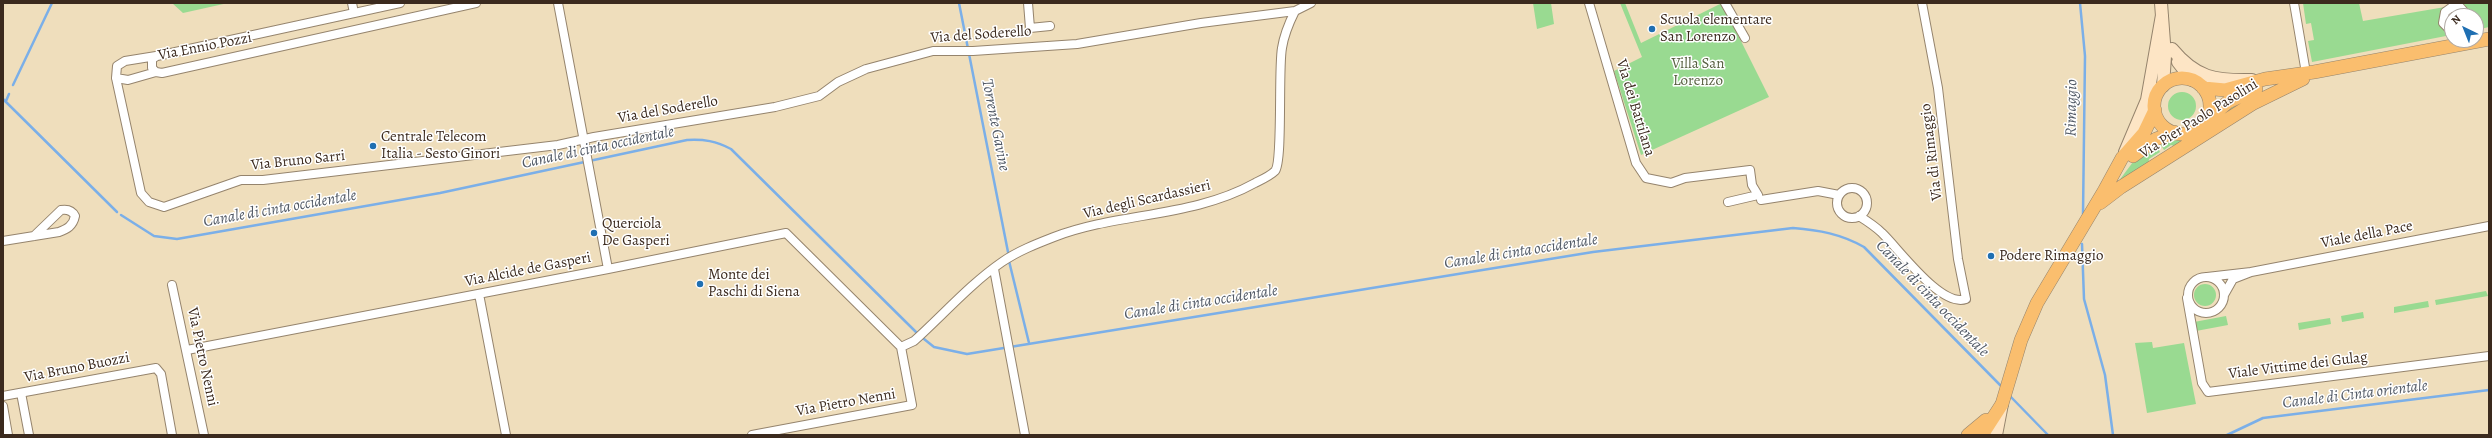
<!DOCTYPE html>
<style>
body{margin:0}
#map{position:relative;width:2492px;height:438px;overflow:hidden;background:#efdebc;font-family:Alegreya,serif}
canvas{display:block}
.frame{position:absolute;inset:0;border:4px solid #3b2a1e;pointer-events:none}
.north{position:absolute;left:2444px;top:8px;width:40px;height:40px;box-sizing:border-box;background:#fff;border:1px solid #b1aaa5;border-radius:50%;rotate:317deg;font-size:11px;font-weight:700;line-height:16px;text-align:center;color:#3b2a1e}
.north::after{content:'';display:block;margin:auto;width:14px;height:18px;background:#1f6fb2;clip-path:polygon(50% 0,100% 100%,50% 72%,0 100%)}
</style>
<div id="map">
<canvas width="2492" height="438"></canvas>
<div class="frame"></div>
<div class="north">N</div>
</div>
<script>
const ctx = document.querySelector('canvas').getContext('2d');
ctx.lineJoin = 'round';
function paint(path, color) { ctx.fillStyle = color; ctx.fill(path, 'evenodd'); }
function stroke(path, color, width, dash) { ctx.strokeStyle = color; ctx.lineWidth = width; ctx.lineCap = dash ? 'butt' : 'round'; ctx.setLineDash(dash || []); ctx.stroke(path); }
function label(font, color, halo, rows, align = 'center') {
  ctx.font = font + ' Alegreya,serif'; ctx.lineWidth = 3; ctx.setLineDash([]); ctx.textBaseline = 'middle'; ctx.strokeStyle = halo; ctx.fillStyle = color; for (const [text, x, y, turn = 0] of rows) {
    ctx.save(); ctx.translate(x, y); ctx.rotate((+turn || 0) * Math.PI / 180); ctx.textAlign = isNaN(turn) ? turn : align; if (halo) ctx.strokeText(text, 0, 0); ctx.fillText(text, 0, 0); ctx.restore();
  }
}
const green = new Path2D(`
 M172,3H228L183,13Z
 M1533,3H1551L1554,24L1537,29Z
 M1620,3H1625L1641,43L1722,3L1769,97L1641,155L1614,71L1642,57Z
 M2303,3H2359L2363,21L2451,6L2444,13L2451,35L2312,62L2308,41L2314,40L2311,23L2306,24Z
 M2471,3H2489V27L2476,30V16H2468L2461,5Z
 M2263,91L2178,147L2171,145L2164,150L2161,145L2197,134L2220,114Z
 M2168 106a14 14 0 1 1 28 0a14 14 0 1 1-28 0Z
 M2157,146L2160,152L2149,159L2148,167L2115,186L2133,162Z
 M2194 295a11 11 0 1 1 22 0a11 11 0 1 1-22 0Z
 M2486,291L2488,296L2436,305L2435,300Z
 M2428,301L2429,307L2394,313V307Z
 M2363,312L2364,318L2342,322L2341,316Z
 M2226,316L2228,325L2196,331L2194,322Z
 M2330,318L2331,324L2299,330L2298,323Z
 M2152,342L2153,348L2184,343L2196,404L2147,413L2135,343Z`);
const stream = new Path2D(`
 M959,3L1008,252
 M2080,3L2085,56L2083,214
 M13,85L52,3
 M3,99L117,212
 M6,101L9,94
 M121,215L154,236L177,239L440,193L687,140C704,139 716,141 731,149L917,333
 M2082,244L2084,299L2105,375L2113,435
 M1009,261L1029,343
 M924,339L934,347L967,354L1593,252L1793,228C1819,230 1841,234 1864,247L2002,387
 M2009,395L2048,435
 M2227,435L2263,418L2489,390`);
const street = new Path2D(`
 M352,3L354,13
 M400,3L157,56L152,59V68L156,72L162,73L476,3
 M558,3L608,269
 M1028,3L1030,28L1050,26
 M1589,3L1636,163L1646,178L1671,183L1685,178L1750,170L1752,185L1758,195L1728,202
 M1725,3L1745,38
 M2294,3L2306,73
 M2455,3L2457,16
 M2452,32L2443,23L2445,12L2452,7H2460L2468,16
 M156,72L128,80L116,78L117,66L125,61L156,56
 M116,78L141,193L149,202L164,207L241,180H263L558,145L594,137L775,107L819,96L838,82L866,69L933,51H973L1077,44L1201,23L1295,11
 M1837 203a15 15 0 1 1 30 0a15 15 0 1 1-30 0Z
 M1761,200L1818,191L1839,195
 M1859,216C1867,221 1875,226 1882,233C1899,249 1941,308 1966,299L1958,259L1938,88L1922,3
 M3,241L59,232C67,229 73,226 75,216C72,210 67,209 61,210L34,236
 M994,269L1025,435
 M2251,272L2489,226
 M2188 295a18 18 0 1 1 36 0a18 18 0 1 1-36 0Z
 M2207,277L2251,272L2233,279L2224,295
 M172,285L204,435
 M479,294L506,435
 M2187,298L2202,383L2208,392L2489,356
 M901,347L914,341C943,315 970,284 1002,262C1018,251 1036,244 1054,237C1119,212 1192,218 1255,183C1261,180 1270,176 1275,171C1283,162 1278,69 1282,48C1284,35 1289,23 1295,11L1311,3
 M187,350L608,269L786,233L901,347
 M21,393L29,435
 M3,396L156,368L161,374L172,435
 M3,406L8,435
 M752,435L912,405L901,347`);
const secondary = new Path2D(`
 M2161,3L2165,56L2163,86
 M2172,49C2196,78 2215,81 2252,80
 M2178,62L2192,80
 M2125,152L2147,100L2162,15
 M1996,435L2002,404`);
const primary = new Path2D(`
 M2154 106a28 28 0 1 1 56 0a28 28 0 1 1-56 0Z
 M2203,88L2225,90L2265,79L2314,72L2489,39
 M2206,121L2228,102L2256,89
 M2133,156L2156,139L2174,132
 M2100,203L2121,187L2252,104L2303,79
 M1968,435L1986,420
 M1982,435L2002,404L2021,340L2037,303L2104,191L2122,158L2144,133L2155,110`);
const markers = [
 [1652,29,4,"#1f6fb2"],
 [373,146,4,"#1f6fb2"],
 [594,233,4,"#1f6fb2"],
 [1991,256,4,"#1f6fb2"],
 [700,284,4,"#1f6fb2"]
];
const poiNames = [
 ["Scuola elementare",1660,20],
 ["San Lorenzo",1660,37],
 ["Centrale Telecom",381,137],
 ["Italia - Sesto Ginori",381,154],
 ["Querciola",602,224],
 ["De Gasperi",602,241],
 ["Podere Rimaggio",1999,256],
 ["Monte dei",708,275],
 ["Paschi di Siena",708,292]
];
const streetNames = [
 ["Via del Soderello",981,35,-4],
 ["Via Ennio Pozzi",205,47,-11],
 ["Via dei Battilana",1635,108,73],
 ["Via del Soderello",668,110,-10],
 ["Via Pier Paolo Pasolini",2199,119,-32],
 ["Via di Rimaggio",1932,152,-97],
 ["Via Bruno Sarri",298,161,-6],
 ["Via degli Scardassieri",1147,200,-13],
 ["Viale della Pace",2367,235,-11],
 ["Via Alcide de Gasperi",528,270,-11],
 ["Via Pietro Nenni",202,357,78],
 ["Viale Vittime dei Gulag",2298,366,-7],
 ["Via Bruno Buozzi",77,368,-11],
 ["Via Pietro Nenni",846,403,-10]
];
const parkNames = [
 ["Villa San",1698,64],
 ["Lorenzo",1698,81]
];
const waterNames = [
 ["Rimaggio",2072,108,-89],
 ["Torrente Gavine",995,125,79],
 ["Canale di cinta occidentale",598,148,-12],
 ["Canale di cinta occidentale",280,209,-10],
 ["Canale di cinta occidentale",1521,252,-9],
 ["Canale di cinta occidentale",1932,299,46],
 ["Canale di cinta occidentale",1201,303,-9],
 ["Canale di Cinta orientale",2355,395,-7]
];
paint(green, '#99da91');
stroke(stream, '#7bafe8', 2.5);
stroke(street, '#95846d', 10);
stroke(secondary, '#95846d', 14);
stroke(primary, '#95846d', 14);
stroke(street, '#fff', 8);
stroke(secondary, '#fde5c5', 12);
stroke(primary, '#fabe6e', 13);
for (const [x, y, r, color] of markers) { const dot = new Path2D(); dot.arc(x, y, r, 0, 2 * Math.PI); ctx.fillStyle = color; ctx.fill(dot); stroke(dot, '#fff', 1.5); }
label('15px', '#3b2a1e', '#fff', poiNames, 'left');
label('15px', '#3b2a1e', '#fff', streetNames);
label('15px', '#575f40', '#fff', parkNames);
label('italic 16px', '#515965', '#fff', waterNames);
</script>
